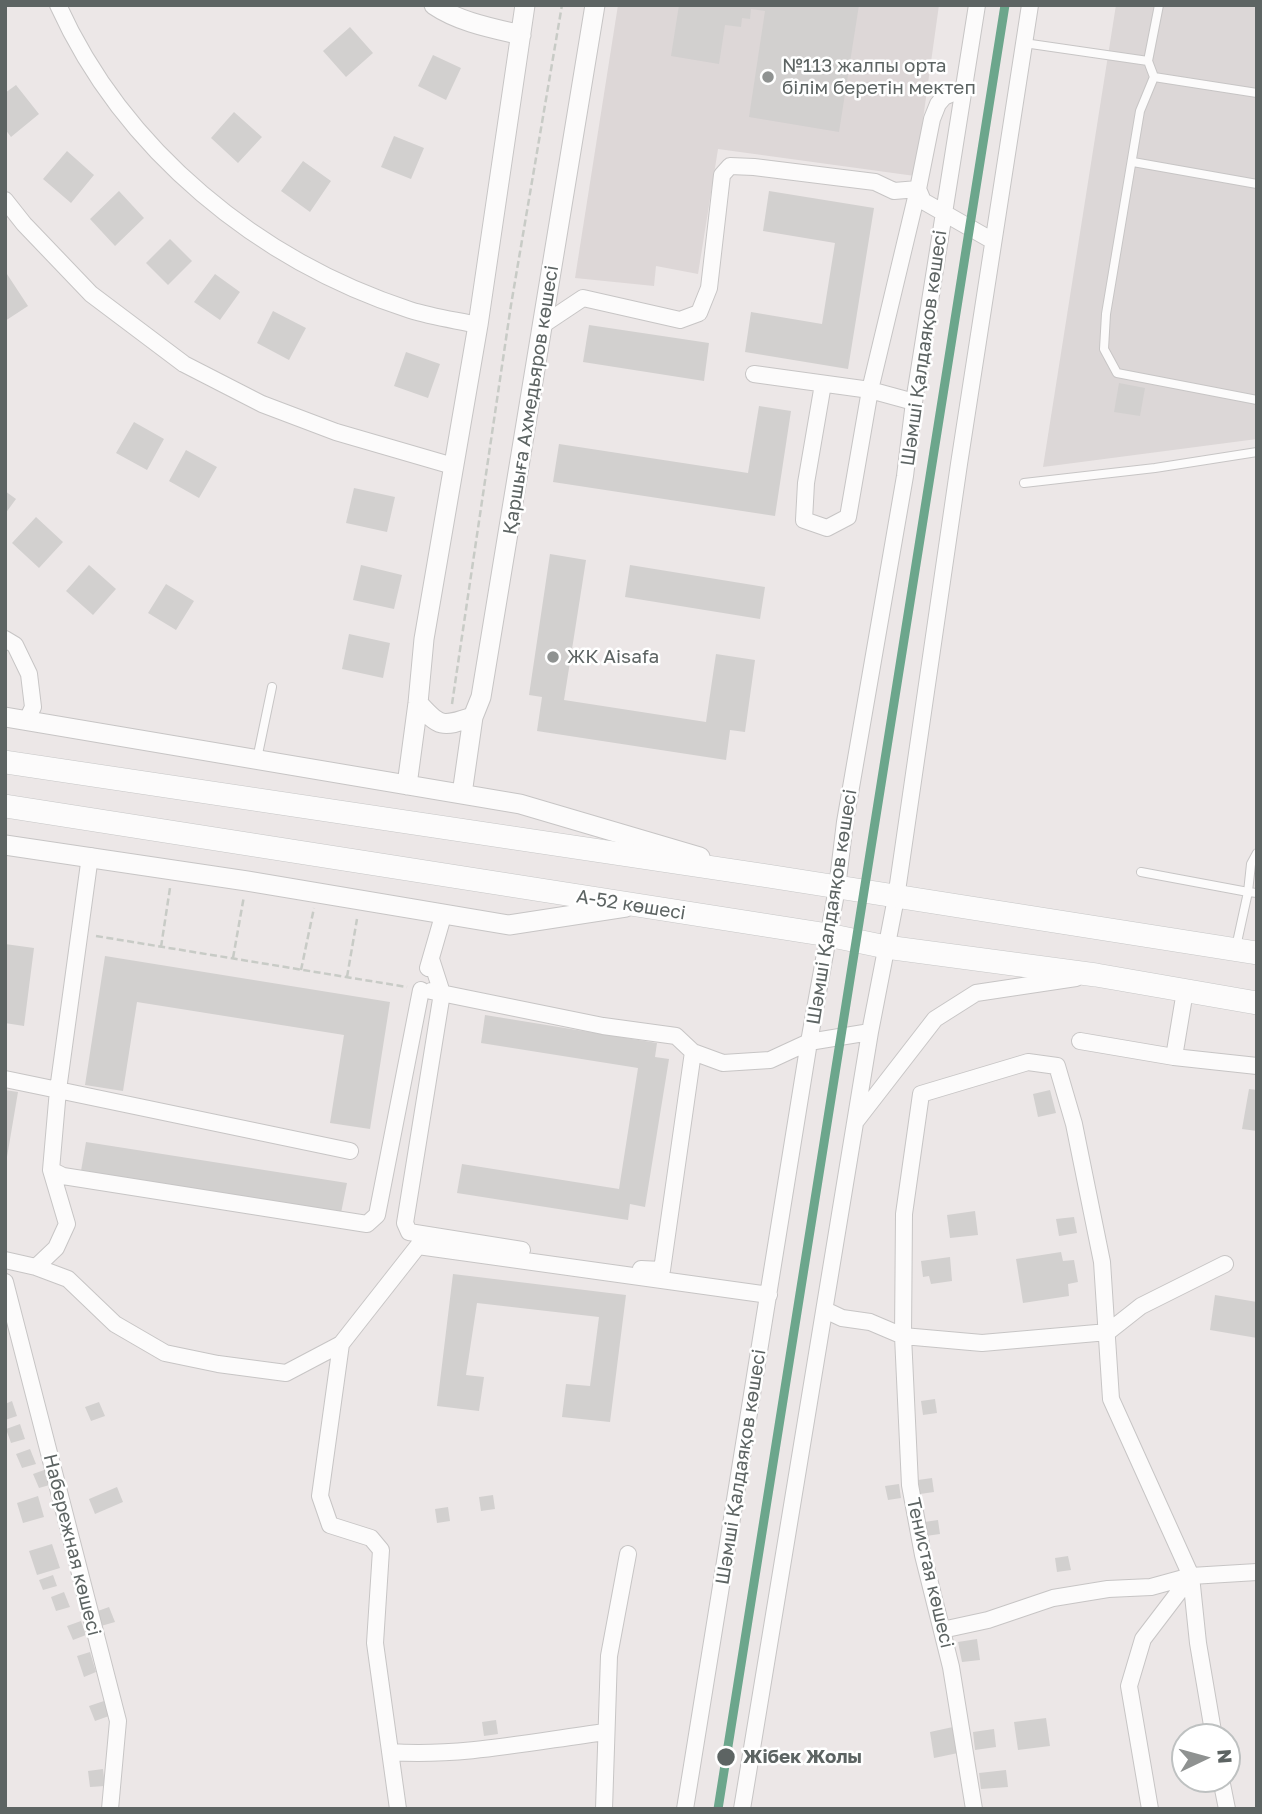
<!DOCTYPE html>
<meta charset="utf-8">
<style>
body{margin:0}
#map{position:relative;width:1262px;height:1814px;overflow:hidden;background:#ece7e7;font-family:"Golos Text",sans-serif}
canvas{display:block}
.frame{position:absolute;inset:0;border:7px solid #5d6463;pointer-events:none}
.north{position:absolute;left:1171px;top:1723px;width:70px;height:70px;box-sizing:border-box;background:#fff;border:2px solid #bec1c1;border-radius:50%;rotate:85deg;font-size:19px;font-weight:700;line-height:28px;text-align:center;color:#5d6463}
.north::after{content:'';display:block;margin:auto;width:24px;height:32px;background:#8f9291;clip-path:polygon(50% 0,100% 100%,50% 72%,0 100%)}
</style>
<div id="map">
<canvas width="1262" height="1814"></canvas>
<div class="frame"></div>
<div class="north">N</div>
</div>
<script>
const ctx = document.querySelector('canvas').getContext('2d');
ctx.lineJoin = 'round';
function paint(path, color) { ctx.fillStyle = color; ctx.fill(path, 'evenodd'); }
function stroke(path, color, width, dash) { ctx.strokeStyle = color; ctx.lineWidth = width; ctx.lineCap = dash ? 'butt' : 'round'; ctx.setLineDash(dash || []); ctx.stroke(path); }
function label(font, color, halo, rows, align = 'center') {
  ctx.font = font + ' "Golos Text",sans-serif'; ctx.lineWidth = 5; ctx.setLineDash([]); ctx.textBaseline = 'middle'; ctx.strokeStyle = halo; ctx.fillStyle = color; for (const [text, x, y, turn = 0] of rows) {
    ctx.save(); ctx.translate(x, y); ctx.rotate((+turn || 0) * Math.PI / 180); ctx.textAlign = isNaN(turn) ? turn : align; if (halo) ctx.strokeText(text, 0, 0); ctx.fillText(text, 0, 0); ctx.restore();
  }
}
const industrial = new Path2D(`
 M1116,5H1257V439L1043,467Z`);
const education = new Path2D(`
 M618,5H939L915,176L718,149L698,274L656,266L654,286L575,278Z`);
const building = new Path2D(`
 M679,5H859L839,132L749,117L765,11L751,9L750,19L742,18L741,27L725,25L719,64L671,56Z
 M350,27L373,53L346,77L323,51Z
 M433,55L461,68L446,100L418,86Z
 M16,85L39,114L11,137L5,129V93Z
 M234,112L262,137L238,163L211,138Z
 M394,136L424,148L411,179L381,167Z
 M67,151L94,175L71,203L43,179Z
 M303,161L331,181L310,212L281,191Z
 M119,191L144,218L115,246L90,219Z
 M769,191L874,208L848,369L745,352L751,312L822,324L835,243L763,231Z
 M170,239L192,261L168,285L146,263Z
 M5,271L28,306L5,321Z
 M215,274L240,292L220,320L194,302Z
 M273,311L306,328L289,360L257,343Z
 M589,325L709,343L704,381L583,362Z
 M406,352L440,364L428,398L394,386Z
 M1119,383L1145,388L1140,416L1114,412Z
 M759,406L791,411L775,516L553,482L559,444L748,473Z
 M134,422L164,439L147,470L116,453Z
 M186,450L217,467L199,498L169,481Z
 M354,488L395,497L387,532L346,523Z
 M5,491L16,499L5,514Z
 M36,517L63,542L39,568L12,543Z
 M550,554L586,560L564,700L706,722L716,654L755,660L745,732L730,730L726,760L537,731L542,697L529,695Z
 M89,565L116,589L93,615L66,591Z
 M361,565L402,575L394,609L353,600Z
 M630,565L765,587L760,619L625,597Z
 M166,584L194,601L176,630L148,613Z
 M349,634L390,643L383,678L342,669Z
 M5,944L34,948L24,1026L5,1023Z
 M105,956L390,1002L370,1129L330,1123L344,1035L137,1002L123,1091L85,1085Z
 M485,1015L657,1043L655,1057L669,1059L645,1207L630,1204L628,1220L457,1193L462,1164L619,1189L638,1068L481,1043Z
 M1249,1089L1257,1090V1131L1242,1129Z
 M5,1090L18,1092L7,1157H5Z
 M1050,1090L1056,1113L1038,1117L1033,1094Z
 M86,1142L347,1183L341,1213L81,1171Z
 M975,1211L978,1235L950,1238L947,1215Z
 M1074,1217L1077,1233L1059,1236L1056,1219Z
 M1061,1252L1063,1261L1074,1260L1078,1282L1068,1284L1069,1296L1023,1303L1016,1259Z
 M950,1257L952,1281L931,1284L929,1276L923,1277L921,1261Z
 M453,1274L626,1295L610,1422L562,1417L566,1384L590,1386L599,1317L477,1303L466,1375L484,1377L479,1411L437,1406Z
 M1215,1295L1257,1302V1338L1210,1330Z
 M935,1399L937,1413L923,1415L921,1401Z
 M12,1401L17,1416L5,1420V1404Z
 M99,1402L105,1416L91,1421L85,1407Z
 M20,1424L25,1439L11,1443L6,1429Z
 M30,1449L36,1464L22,1468L16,1454Z
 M47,1469L53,1484L39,1488L33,1474Z
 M932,1478L934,1492L920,1494L918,1480Z
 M899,1484L901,1498L888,1500L885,1486Z
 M117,1487L123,1502L95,1514L89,1499Z
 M493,1495L495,1509L481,1511L479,1497Z
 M38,1496L44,1517L23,1523L17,1503Z
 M448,1507L450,1521L437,1523L435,1509Z
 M938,1520L940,1534L926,1536L924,1522Z
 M52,1544L60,1568L37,1575L29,1551Z
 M1068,1556L1071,1570L1057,1572L1055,1558Z
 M53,1575L57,1586L43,1590L39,1580Z
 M64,1592L70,1607L56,1611L51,1597Z
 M109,1607L115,1622L101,1626L95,1612Z
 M81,1621L86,1635L73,1640L67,1626Z
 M977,1639L980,1660L962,1662L958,1642Z
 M90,1652L96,1672L84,1677L77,1656Z
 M104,1701L109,1716L95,1721L89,1706Z
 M1046,1718L1050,1746L1018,1750L1014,1722Z
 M496,1720L498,1734L484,1736L482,1722Z
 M953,1727L958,1753L934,1758L930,1732Z
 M994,1729L996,1747L975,1750L973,1732Z
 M103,1769L105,1786L90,1787L88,1771Z
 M1006,1770L1008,1787L981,1789L979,1773Z`);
const path = new Path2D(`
 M452,704L511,305L562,5
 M96,936L407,987
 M161,947L170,888
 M233,958L244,896
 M301,970L314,908
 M347,977L357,919`);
const service = new Path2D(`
 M1024,43L1148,61L1154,77L1140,111L1106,314L1104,349L1117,373L1257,400
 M1148,61L1159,5
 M1154,77L1257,93
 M1133,162L1257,184
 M1024,483L1155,468L1257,452
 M257,759L272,687
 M1141,872L1248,892L1251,864L1257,853
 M1236,947L1248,892L1257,893`);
const minor = new Path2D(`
 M58,5C124,151 259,261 410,310C432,317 455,320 478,325
 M964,88L944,97L938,104L932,119L918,189L923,201L993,241
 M5,200L24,224L91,294L184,364L262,404L336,432L453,466
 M544,324L583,298L680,320L699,313L709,288L722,175L730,166L754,167L875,182L894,191L918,189L870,390L914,402
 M754,374L870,390L848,517L827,528L804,520L806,483L823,384
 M5,639L15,645L29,674L33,707L27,720
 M431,959L442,993L405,1223L409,1232L522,1250
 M428,968L443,916
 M431,991L603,1026L676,1036L693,1052L723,1063L770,1060L809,1042L870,1032
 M1185,991L1174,1057L1257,1066
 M1080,1041L1174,1057
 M5,1079L58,1090L90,856
 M856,1121L935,1019L976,993L1076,978
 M51,1170L63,1176L367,1224L377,1215L421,990
 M5,1260L36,1267L68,1279L115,1324L165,1353L218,1364L286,1373L341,1344L418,1246L769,1295
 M36,1267L56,1248L67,1224L51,1170L58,1090L350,1151
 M641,1269L662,1270L693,1052
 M5,1282L118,1721L110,1809
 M825,1310L842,1318L870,1322L903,1336L982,1343L1108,1332L1141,1306L1225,1264
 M341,1344L320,1496L330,1525L371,1538L381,1550L375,1643L398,1809
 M1191,1576L1198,1643L1214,1737
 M942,1630L988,1620L1053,1598L1108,1589L1151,1587L1191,1576
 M390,1752C463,1757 535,1741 606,1732
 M1221,1779L1227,1809
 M604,1809L609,1656L628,1554
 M685,1809L809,1042L837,888L845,822L905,476L914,402L977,5
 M742,1809L870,1032L896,898L959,464L1030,5
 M974,1809L951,1667L923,1555L910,1485L903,1336L904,1214L921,1094L1028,1062L1057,1066L1074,1124L1102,1262L1111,1399L1191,1576L1257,1572
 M1150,1809L1129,1686L1143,1639L1191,1576`);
const tertiary = new Path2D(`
 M434,5C459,22 491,28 521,35
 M418,703C440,728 442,727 473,717
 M5,717L520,804L700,857
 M407,785L418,703L424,639L478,325L525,5
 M462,794L473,717L481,697L595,5
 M5,845L247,881L509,925L626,907`);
const secondary = new Path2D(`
 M5,762L768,876L1257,953
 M5,806L828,935L886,947L1096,975L1257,1003`);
const rail1 = new Path2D(`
 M718,1809L1005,5`);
const markers = [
 [768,77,7,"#8f9291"],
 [553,657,7,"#8f9291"],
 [726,1757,10,"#5d6463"]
];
const poiNames = [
 ["№113 жалпы орта",782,66],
 ["білім беретін мектеп",782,88],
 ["ЖК Aisafa",567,657]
];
const streetNames = [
 ["Шәмші Қалдаяқов көшесі",924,348,-82],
 ["Қаршыға Ахмедьяров көшесі",531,400,-81],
 ["А-52 көшесі",631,905,9],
 ["Шәмші Қалдаяқов көшесі",832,907,-81],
 ["Шәмші Қалдаяқов көшесі",741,1467,-81],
 ["Набережная көшесі",72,1545,76],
 ["Тенистая көшесі",930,1573,77]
];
const stopNames = [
 ["Жібек Жолы",743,1757]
];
paint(industrial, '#dcd7d7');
paint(education, '#ddd7d7');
paint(building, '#d2d0cf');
stroke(service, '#c7c5c5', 10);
stroke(minor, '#c7c5c5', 18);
stroke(tertiary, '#c7c5c5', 21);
stroke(secondary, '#c6c6c6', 24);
stroke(path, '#c8cbc6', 2.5, [7, 3.5]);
stroke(service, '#fcfbfb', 8);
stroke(minor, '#fcfbfb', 16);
stroke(tertiary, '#fcfbfb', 19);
stroke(secondary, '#fcfbfb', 23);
stroke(rail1, '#6ca68c', 9);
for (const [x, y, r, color] of markers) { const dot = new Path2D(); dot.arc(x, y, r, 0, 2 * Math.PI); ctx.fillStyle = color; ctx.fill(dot); stroke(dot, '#fff', 2.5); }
label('19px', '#5d6463', '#fff', poiNames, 'left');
label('19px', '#5d6463', '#fff', streetNames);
label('bold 19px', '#5d6463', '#fff', stopNames, 'left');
</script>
